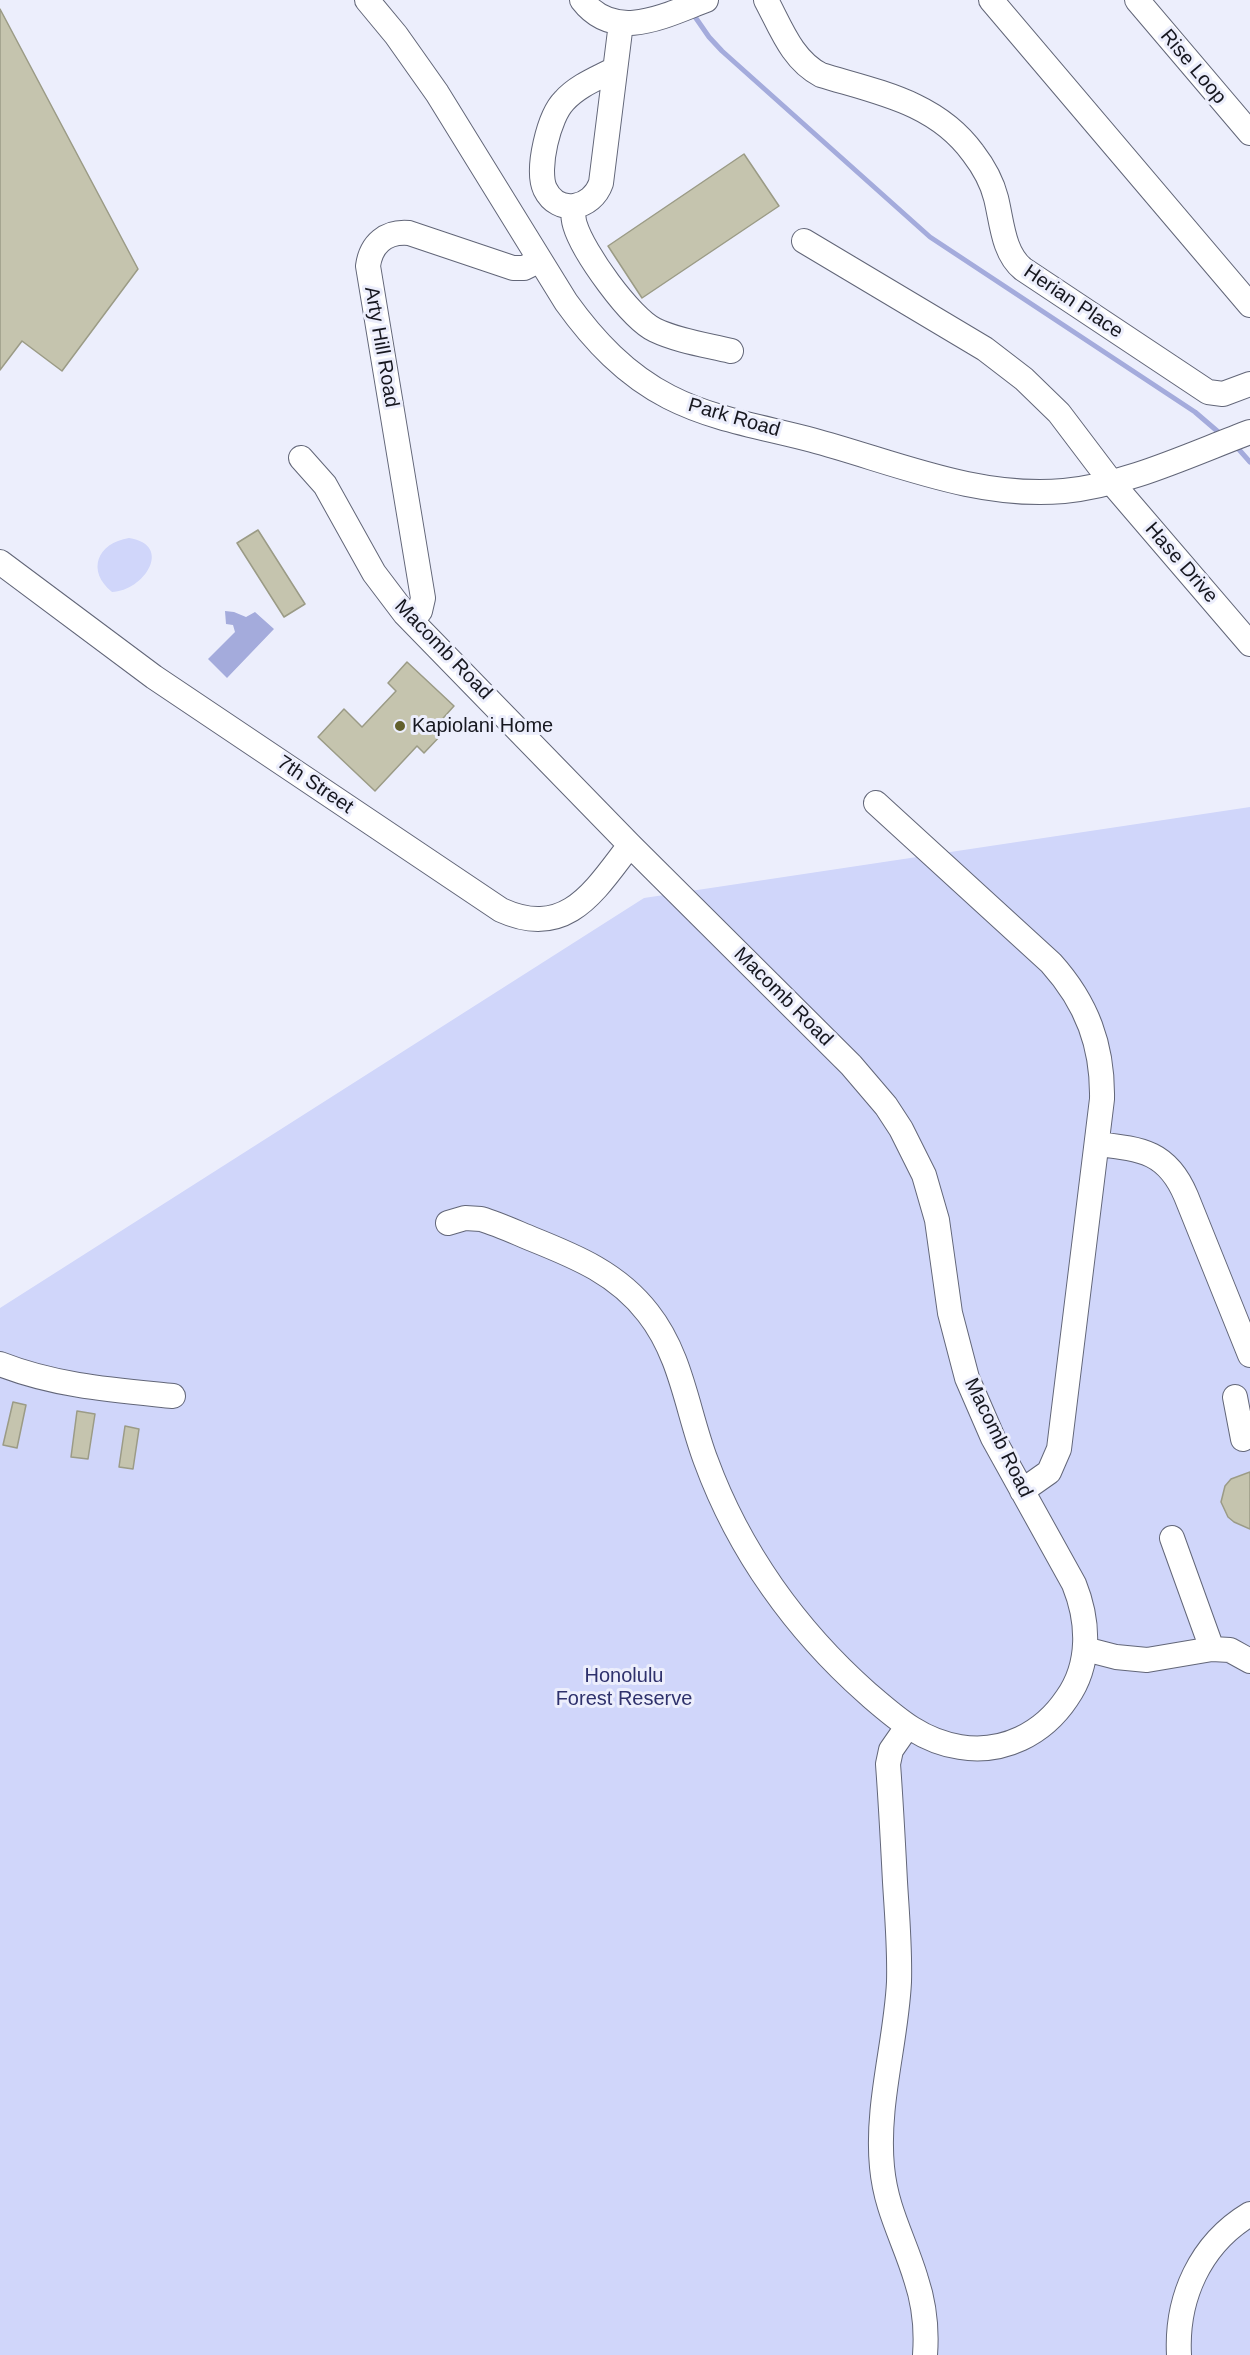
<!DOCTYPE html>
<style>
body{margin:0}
canvas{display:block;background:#eceefc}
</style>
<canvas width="1250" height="2355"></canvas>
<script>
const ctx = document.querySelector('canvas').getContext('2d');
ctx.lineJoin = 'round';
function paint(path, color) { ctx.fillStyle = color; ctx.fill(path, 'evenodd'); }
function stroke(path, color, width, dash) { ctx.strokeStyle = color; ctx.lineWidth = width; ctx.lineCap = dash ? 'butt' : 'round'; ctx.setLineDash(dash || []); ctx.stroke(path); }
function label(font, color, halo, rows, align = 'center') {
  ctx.font = font + ' Helvetica,sans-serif'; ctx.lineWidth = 6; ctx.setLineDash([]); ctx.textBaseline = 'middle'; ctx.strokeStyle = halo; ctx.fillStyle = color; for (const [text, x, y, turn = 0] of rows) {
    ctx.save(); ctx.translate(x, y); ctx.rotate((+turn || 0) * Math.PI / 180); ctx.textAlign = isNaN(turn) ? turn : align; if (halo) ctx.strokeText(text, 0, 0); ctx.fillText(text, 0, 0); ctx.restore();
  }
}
const green = new Path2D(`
 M129,538C174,545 144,591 112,592C86,571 97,543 129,538Z
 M1250,807V2355H0V1308L644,898Z`);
const water = new Path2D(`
 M225,611L234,612L246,617L255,612L274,629L227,678L208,659L235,632L233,625L226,624Z`);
const stream = new Path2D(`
 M691,11L709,37L722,51L930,237L1195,412L1223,436
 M1235,445L1250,462`);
const building = new Path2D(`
 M0,9L138,269L62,371L22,341L0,370Z
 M744,154L779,206L642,298L608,246Z
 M258,530L305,604L284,617L237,543Z
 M407,662L454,706L436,726L443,733L424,753L417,746L375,791L318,737L344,709L362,727L396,691L388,683Z
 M13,1402L26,1405L17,1448L3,1445Z
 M77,1411L95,1414L88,1459L71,1457Z
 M125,1426L139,1429L133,1469L119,1467Z
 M1250,1472V1529L1234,1522L1228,1517L1221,1502L1225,1486L1231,1479Z`);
const minor = new Path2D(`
 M367,0L396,35L437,93L566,302C594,341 626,375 669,397C714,420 763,427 812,440C894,462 977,499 1064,491C1127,485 1191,454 1250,432
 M582,0C615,43 666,15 706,0
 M766,0C781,28 792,60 821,75C877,92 936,102 973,153C983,166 992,182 996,198C1002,222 1003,253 1023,269L1208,392L1223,394L1250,384
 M991,0L1250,305
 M1137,0L1250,133
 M615,69C598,78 577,86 564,101C549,116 536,169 545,189C558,216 592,209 601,183L621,23
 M573,207C573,213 573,219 575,225C583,252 630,318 655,330C678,341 706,345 731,351
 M804,241L985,349L1024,379L1059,413L1112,483L1250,644
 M301,458L325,485L374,573L405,614L630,845L851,1065L886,1106L901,1129L924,1175L937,1220L950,1313L967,1378L993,1438L1074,1584C1089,1621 1091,1664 1067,1698C1043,1734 1003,1754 960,1747C921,1741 896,1718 867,1693C796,1630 739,1551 706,1461C687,1411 682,1356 648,1313C618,1274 577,1257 532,1239C515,1232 498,1224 481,1219L465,1218L448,1223
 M0,562L154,677L501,910C567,940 595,890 630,845
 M412,621L420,611L423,598L368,266C371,244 386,231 409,233L513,268H524L540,260
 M876,803L1051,963C1087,1003 1103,1046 1102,1099L1059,1449L1049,1472L1022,1491
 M1097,1144C1141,1149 1167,1151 1186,1196L1250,1355
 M0,1364C56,1386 113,1390 173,1396
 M1235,1397L1243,1439
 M1172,1538L1212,1649
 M1085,1649L1116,1657L1147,1660L1212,1649L1230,1650L1250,1661
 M907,1727L891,1750L888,1764C891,1804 893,1843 895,1882C897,1915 900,1948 899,1982C896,2043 876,2105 882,2167C886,2210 904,2239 916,2279C924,2303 927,2329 925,2355
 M1179,2355C1176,2298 1200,2244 1250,2214`);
const markers = [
 [400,726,6,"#62602c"]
];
const streetNames = [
 ["Rise Loop",1193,67,50],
 ["Herian Place",1073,302,34],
 ["Arty Hill Road",381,347,80],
 ["Park Road",734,418,16],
 ["Hase Drive",1181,563,49],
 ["Macomb Road",443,650,46],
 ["7th Street",315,785,34],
 ["Macomb Road",783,997,45],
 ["Macomb Road",998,1438,64]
];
const poiNames = [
 ["Kapiolani Home",412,726]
];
const parkNames = [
 ["Honolulu",624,1676],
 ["Forest Reserve",624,1699]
];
paint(green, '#d0d6fa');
paint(water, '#a4abdc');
stroke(stream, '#a4abdc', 5);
paint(building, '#c5c4ae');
stroke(building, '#9b9b86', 1.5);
stroke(minor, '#626678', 26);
stroke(minor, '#fff', 24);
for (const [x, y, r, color] of markers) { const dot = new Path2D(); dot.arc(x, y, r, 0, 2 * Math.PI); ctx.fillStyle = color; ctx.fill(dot); stroke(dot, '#eceefc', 2); }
label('20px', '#16171f', '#eceefc', streetNames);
label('20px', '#16171f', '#eceefc', poiNames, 'left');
label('20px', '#2e316c', '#eceefc', parkNames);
</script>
